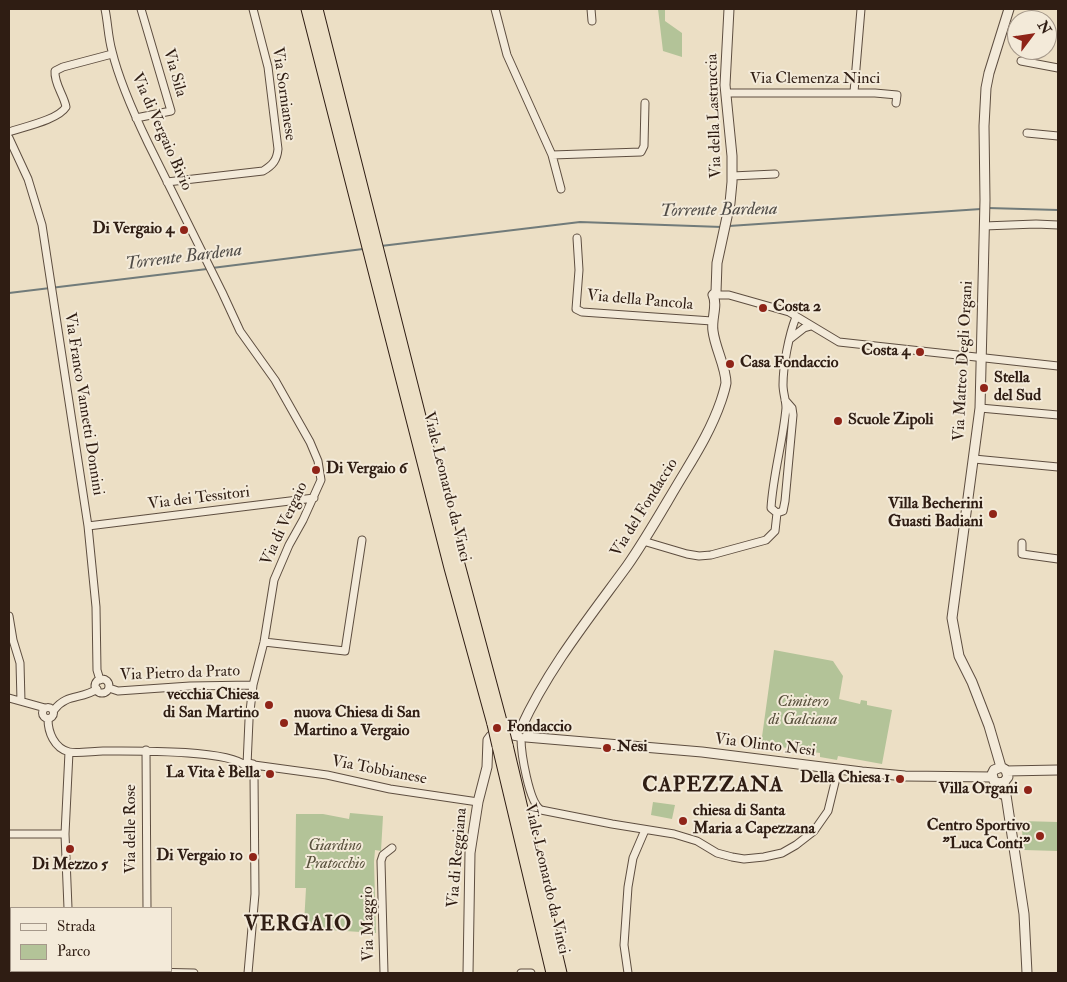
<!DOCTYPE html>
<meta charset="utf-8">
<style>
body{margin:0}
#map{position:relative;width:1067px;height:982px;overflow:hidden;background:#ecdfc5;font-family:"IM FELL Double Pica",serif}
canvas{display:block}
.frame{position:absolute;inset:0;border:10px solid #2f1d13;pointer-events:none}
.legend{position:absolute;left:10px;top:907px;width:162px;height:65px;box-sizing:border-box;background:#f3ead9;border:1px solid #a5988a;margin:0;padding:6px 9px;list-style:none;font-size:15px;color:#2f1d13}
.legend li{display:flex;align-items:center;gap:10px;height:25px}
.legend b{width:25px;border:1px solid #a5988a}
.north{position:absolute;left:1007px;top:10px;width:50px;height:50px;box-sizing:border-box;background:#f3ead9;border:1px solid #a5988a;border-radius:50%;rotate:59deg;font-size:14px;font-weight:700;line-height:20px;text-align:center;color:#2f1d13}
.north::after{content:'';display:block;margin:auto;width:18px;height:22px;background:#8f2418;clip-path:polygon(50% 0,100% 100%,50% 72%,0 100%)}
</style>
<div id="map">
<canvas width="1067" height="982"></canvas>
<div class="frame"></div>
<ul class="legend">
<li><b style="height:6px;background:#f3ead9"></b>Strada</li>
<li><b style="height:14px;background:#b3c398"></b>Parco</li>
</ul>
<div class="north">N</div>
</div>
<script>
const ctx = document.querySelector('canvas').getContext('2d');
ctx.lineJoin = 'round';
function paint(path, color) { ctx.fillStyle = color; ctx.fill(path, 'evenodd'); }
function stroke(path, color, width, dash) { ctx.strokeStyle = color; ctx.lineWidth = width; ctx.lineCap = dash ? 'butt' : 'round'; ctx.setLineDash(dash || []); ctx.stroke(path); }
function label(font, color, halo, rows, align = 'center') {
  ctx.font = font + ' "IM FELL Double Pica",serif'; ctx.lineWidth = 4; ctx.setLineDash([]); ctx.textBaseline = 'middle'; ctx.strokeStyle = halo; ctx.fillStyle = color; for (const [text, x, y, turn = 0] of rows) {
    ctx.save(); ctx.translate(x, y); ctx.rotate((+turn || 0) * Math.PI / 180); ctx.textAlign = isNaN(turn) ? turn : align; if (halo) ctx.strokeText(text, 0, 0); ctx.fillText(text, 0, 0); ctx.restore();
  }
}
const green = new Path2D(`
 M658,9H665V21L682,33V57L663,51Z
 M774,650L833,661L843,676L839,699L860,704L861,700L867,701V705L892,710L882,764L838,756L837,760L820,757V753L761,744Z
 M653,802L675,805L672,819L651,815Z
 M350,813L383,816L381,851L375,850L374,862L376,933L314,929V925L304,924L306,888H295L296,814H323L349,819Z
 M1021,821L1058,822V851L1024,850Z`);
const stream = new Path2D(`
 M988,208L1058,210
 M729,226L981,209
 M381,246L580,222L722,227
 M212,268L363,249
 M9,293L207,269`);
const minor = new Path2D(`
 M105,9C108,23 108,37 112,51C119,80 135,116 148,143L222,292L240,331L275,380L310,442L318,461L321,480L303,520L289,545L274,580L264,642L253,685L249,720L247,765
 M495,9L507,55L552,155L561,189
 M591,9L592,21
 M1021,61L1058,68
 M854,92L861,9
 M726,93H875L897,95L896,103
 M136,118L171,111L141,9
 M9,132C23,127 58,120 66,107C64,95 54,84 55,71L63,67L112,54
 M1027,133L1058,136
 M9,138L28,179L42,225L88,526L96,607L97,670L100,680
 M552,155L641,152L644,146L645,103
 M732,176L775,174
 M167,182L263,171C273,165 277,160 278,149L268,67L253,9
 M984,226L1036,224L1058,225
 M577,238L579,270L576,309L582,312L712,321
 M720,295H729L789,312L839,342L1058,366
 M790,339L804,328L811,326
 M980,408L1058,415
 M974,459L1058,467
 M777,513L771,508C773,474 783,442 786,408C786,400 783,393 783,385C783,365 789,335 796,317
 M777,513L783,511L785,501L793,415L792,408L785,400
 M88,526L314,498
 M643,541L687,554L699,556L711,555L766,540L775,531L777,513
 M1022,543V554L1058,559
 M9,616L13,640L20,663L21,701
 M264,642L345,651L362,540
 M95 686a7 7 0 1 1 14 0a7 7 0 1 1-14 0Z
 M109,688L118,691L190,686L253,685
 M9,698L45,708
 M42.5 713a5.5 5.5 0 1 1 11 0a5.5 5.5 0 1 1-11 0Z
 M54,710C67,693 81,700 97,689
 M48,719C48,732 54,748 69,752C77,754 94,751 103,751C131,751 227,749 246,766
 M521,738C521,753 529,803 541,810L612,824L674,834L697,841L717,853L732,857L744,859L764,857L782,853L796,845L814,831L828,811L838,770
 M146,750L147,908
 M245.5 769a5.5 5.5 0 1 1 11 0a5.5 5.5 0 1 1-11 0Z
 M254,765L327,775L390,789L478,802
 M9,834H65
 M68,908L65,834L69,752
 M107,971L194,973
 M248,973L255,894L254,774
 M384,973L381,861L383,855L392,848
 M521,973H531
 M628,973L624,945L628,887L633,858L645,830`);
const tertiary = new Path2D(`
 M521,728C548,669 589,618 627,566C648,536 666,503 685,472C699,449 712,427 721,401C723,395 725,389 726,383C726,367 715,348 713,331C711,319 718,305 713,295L716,292L717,263L730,203L732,182V156L725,85L729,9
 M526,737L702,752L862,772L905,776L992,777
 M1001,767L989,726L972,682L959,656L952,618L980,408L985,200L984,126L986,88L989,73L1009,9
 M1006,771L1058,770
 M1004,782L1024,914L1027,973
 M998,783L1004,782L1008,777L1006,770L1001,767L994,770L992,774L994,781L998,783L1002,794
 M468,973L470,853L478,802L487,767L488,740L491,736C500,734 509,734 518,736`);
const trunk = new Path2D(`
 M307,9L450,568L493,724
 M317,9L430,456L502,725
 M507,745L561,973
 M498,746L552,973`);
const trunkBridge = new Path2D(`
 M493,724L498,746
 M502,725L507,745`);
const markers = [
 [184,230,5,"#8f2418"],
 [763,308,5,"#8f2418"],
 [920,352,5,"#8f2418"],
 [730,364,5,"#8f2418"],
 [984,388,5,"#8f2418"],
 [838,421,5,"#8f2418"],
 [316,470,5,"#8f2418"],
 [993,514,5,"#8f2418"],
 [269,705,5,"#8f2418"],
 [284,723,5,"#8f2418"],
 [497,728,5,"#8f2418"],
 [607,748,5,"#8f2418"],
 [270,774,5,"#8f2418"],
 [900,779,5,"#8f2418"],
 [1028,790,5,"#8f2418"],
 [683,821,5,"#8f2418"],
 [1040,836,5,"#8f2418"],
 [70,849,5,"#8f2418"],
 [253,857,5,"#8f2418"]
];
const streetNames = [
 ["Via Sila",174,73,74],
 ["Via Clemenza Ninci",815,80],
 ["Via Sornianese",283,94,82],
 ["Via della Lastruccia",715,116,-92],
 ["Via di Vergaio Bivio",161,132,66],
 ["Via della Pancola",640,301,5],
 ["Via Matteo Degli Organi",964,361,-87],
 ["Via Franco Vannetti Donnini",83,404,81],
 ["Viale Leonardo da Vinci",446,487,76],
 ["Via dei Tessitori",199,499,-7],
 ["Via del Fondaccio",645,508,-58],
 ["Via di Vergaio",285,524,-65],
 ["Via Pietro da Prato",180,674,-2],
 ["Via Olinto Nesi",765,746,7],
 ["Via Tobbianese",379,771,11],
 ["Via delle Rose",132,829,-90],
 ["Via di Reggiana",458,858,-85],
 ["Viale Leonardo da Vinci",546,879,77],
 ["Via Maggio",369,924,-91]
];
const poiNames = [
 ["Di Vergaio 4",174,230],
 ["Costa 2",773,308,"left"],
 ["Costa 4",910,352],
 ["Casa Fondaccio",740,364,"left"],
 ["Stella",994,379,"left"],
 ["del Sud",994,397,"left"],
 ["Scuole Zipoli",848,421,"left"],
 ["Di Vergaio 6",326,470,"left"],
 ["Villa Becherini",983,505],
 ["Guasti Badiani",983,523],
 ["vecchia Chiesa",259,696],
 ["di San Martino",259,714],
 ["nuova Chiesa di San",294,714,"left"],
 ["Martino a Vergaio",294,732,"left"],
 ["Fondaccio",507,728,"left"],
 ["Nesi",617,748,"left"],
 ["La Vita è Bella",260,774],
 ["Della Chiesa 1",890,779],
 ["Villa Organi",1018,790],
 ["chiesa di Santa",693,812,"left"],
 ["Maria a Capezzana",693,830,"left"],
 ["Centro Sportivo",1030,827],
 ["\"Luca Conti\"",1030,845],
 ["Di Vergaio 10",243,857],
 ["Di Mezzo 5",70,866,"center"]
];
const parkNames = [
 ["Cimitero",803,703],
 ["di Galciana",803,721],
 ["Giardino",335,847],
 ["Pratocchio",335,865]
];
const waterNames = [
 ["Torrente Bardena",719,211,-1],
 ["Torrente Bardena",184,258,-7]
];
const districtNames = [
 ["CAPEZZANA",713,786],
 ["VERGAIO",298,925]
];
paint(green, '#b3c398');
stroke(stream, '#717b7a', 2);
stroke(minor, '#5e4e40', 9);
stroke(tertiary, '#5e4e40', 11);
stroke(trunk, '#2f1d13', 13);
stroke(minor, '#f3ead9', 7);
stroke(tertiary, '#f3ead9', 9);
stroke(trunk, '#ecdfc5', 11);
stroke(trunkBridge, '#2f1d13', 13, []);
stroke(trunkBridge, '#ecdfc5', 11);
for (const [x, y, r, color] of markers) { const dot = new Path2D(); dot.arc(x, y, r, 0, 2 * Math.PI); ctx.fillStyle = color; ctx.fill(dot); stroke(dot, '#f3ead9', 2); }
label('16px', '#2f1d13', '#f3ead9', streetNames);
label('bold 16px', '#2f1d13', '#f3ead9', poiNames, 'right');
label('italic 16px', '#574f3b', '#f3ead9', parkNames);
label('italic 18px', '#504c47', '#f3ead9', waterNames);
ctx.letterSpacing = '1px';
label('bold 21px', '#2f1d13', '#f3ead9', districtNames);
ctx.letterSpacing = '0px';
</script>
